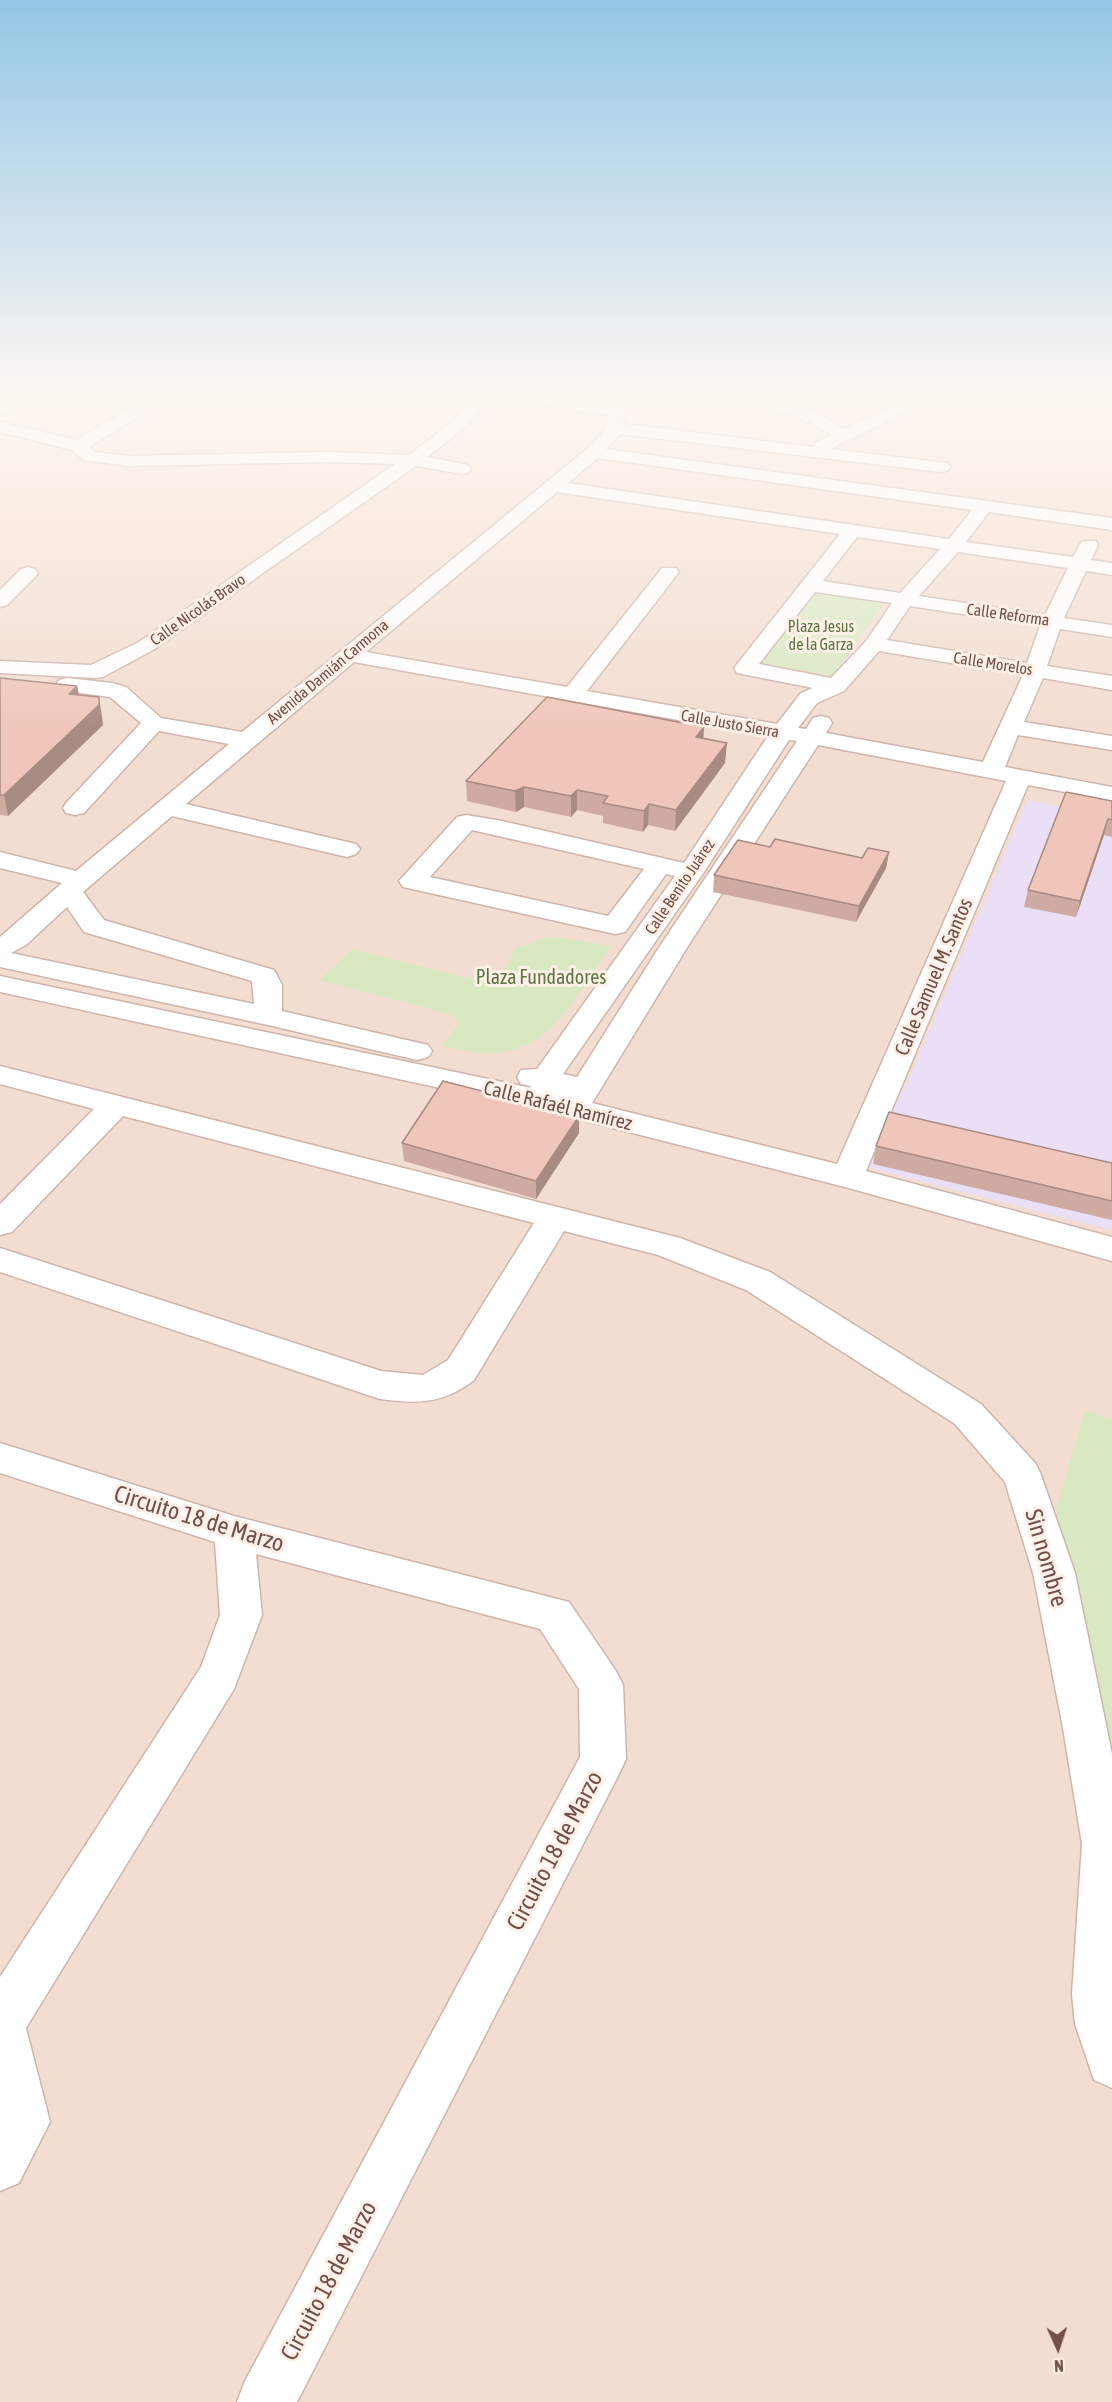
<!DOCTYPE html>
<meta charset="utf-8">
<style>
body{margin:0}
#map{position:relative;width:1112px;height:2402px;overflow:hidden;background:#fbede2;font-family:"Asap Condensed",sans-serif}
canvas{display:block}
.north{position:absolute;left:1028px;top:2318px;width:60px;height:60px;-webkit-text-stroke:4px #fff1e8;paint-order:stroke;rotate:177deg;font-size:16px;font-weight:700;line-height:24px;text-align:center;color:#725049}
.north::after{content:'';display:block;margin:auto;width:21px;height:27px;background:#725049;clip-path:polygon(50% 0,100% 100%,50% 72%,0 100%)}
</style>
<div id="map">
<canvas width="1112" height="2402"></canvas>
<div class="north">N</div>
</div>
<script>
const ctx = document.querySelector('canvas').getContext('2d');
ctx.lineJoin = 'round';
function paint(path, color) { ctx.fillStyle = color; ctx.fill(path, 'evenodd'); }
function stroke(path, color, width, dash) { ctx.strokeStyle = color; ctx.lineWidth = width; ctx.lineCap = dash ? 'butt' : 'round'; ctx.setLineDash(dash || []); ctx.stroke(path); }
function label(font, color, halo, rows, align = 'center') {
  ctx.font = font + ' "Asap Condensed",sans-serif'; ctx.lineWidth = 6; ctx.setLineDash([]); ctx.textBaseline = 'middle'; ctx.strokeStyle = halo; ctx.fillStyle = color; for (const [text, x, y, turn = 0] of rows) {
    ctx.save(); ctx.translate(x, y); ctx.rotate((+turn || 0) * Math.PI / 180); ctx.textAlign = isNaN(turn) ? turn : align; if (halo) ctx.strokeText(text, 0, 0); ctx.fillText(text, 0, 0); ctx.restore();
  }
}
const residential = new Path2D(`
 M0,394H1112V2402H0Z`);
const education = new Path2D(`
 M1027,800L1112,816V1230L860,1166L910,1076Z`);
const green = new Path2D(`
 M816,591L885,602L833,676L760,663Z
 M557,937L611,946C561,1016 541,1075 442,1045L459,1024L455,1017L445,1013L320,980L352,949L483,982C502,981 507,962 516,948L544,938Z
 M1085,1411L1112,1419V1762L1056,1509Z`);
const minor = new Path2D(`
 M25,394H46L44,397L0,415V404Z
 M92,394H117L142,401L145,411L143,414L89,447L95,452L129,456L328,452L409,455L455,420L475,394H491L467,426L427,457L468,465L471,469L468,473L462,474L416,466L153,650L103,677L95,678L0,673V661L91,665L139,642L395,464L328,462L129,466L84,460L72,450L0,432V422L76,440L129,409L128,407L94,397Z
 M492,394H530L610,406L612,394H628L623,424L814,447L816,442L831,435C794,407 740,405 696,399L688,394C739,393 802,398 844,429L918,394H938L936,397L830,449L947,463L950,467L947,471L941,472L620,434L606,449L1112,518V530L989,512L966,542L1073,557L1082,541H1096L1098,545L1091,560L1112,563V575L1086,571L1064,618L1112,625V637L1060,629L1047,666L1112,676V690L1043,678L1024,722L1112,736V750L1018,735L1005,767L1112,787V801L1028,785L866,1171L1112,1237V1261L845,1187L550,1112L0,992V976L531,1088L530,1086L521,1084L517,1077L521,1070L537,1069L675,876L666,874L625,932L615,934L412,889L403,887L399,881L457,817L466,815L502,821L684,863L768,736L354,662L186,804L356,844L360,849L356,854L347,857L172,816L83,892L104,920L274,970L282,985V1011L428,1045L432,1051L428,1057L417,1060L268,1025L0,967V937L62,883L0,868V852L76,871L229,744L159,731L84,813L75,815L66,813L63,808L66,803L141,723L110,697L59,690L56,685L59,680L67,678L112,683L126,687L161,718L242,732L588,448L606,429L608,415L500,399ZM598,458L972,510L949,539L568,483ZM557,492L840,534L734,668L737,673L813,688L801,693L777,724L587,691L679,572L676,568H662L567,687L366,652ZM857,537L940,549L900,593L823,581ZM958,552L1068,568L1045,615L919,596ZM815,592L892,603L867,640L831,678L759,664ZM910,606L1040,626L1027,663L887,640ZM879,651L1023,675L983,762L826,733L832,723L829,718L821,716L813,718L806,729L798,728L817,703L844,691ZM789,740L797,741L660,946L577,1077L563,1074L704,872ZM818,745L1006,781L837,1164L592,1103L688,946ZM472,830L644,869L608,916L430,877ZM67,907L84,932L252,981L254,1004L11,953L26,945Z
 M28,567L35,569L38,573L35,577L7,605L0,607V590L21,569Z
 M0,1066L680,1238L770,1272L981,1404L1036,1464L1041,1475L1075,1573L1112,1754V2088L1094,2080L1075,2024L1072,1994L1082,1844L1063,1728L1033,1573L1005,1482L955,1424L746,1290L658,1255L564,1231L474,1380C443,1404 418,1404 380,1399L0,1272V1248L381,1371L423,1375L448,1360L534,1223L123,1116L12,1232L0,1235V1204L94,1109L0,1084Z
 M0,1443L234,1516L569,1602L616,1671L623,1685L626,1759L619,1774L297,2402H237L245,2381L580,1757L579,1689L540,1629L256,1554L262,1615L234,1689L26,2028L50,2122L19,2183L0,2191V1977L201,1667L220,1615L215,1542L0,1473Z`);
const wall = new Path2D(`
 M0,678L77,686L79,695L102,717L103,725L8,816L0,815Z
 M703,738L725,763L675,831L648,825L643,832L603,823V816L577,810L571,817L524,807L516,812L467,801L466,781Z
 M1112,801V837L1104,835L1076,917L1024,907L1028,890Z
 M770,847L862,858L889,852L886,868L856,922L713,892L714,875Z
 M579,1133L536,1199L404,1161L402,1143Z
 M876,1146L1112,1163V1220L873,1164Z`);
const shadedWall = new Path2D(`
 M77,686L81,705L69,694Z
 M99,697L102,717L103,725L8,816L4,795Z
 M704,727L703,747L696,737Z
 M727,743L725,763L675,831L676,810Z
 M524,787V807L516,812L515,791Z
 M577,790V810L571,817V796Z
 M649,804L648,825L643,832L644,811Z
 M1108,819L1104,835L1076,917L1080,901Z
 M889,852L886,868L856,922L859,906Z
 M579,1116V1133L536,1199V1181Z`);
const building = new Path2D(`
 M0,678L77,686L69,694L99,697V705L4,795H0Z
 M547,697L704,727L696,737L727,743L676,810L649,804L644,811L603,803L608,796L577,790L571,796L524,787L515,791L466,781Z
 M1066,792L1112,801V820L1108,819L1080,901L1028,890Z
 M775,839L862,858L868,848L889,852L859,906L714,875L738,840L770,847Z
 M443,1081L579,1116L536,1181L402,1143Z
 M889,1112L1112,1163V1201L876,1146Z`);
const farStreetnames = [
 ["Calle Nicolás Bravo",198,610,-35],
 ["Calle Reforma",1008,615,8],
 ["Calle Morelos",993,664,9],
 ["Avenida Damián Carmona",328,672,-40],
 ["Calle Justo Sierra",730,724,10],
 ["Calle Benito Juárez",680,887,-56]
];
const farParknames = [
 ["Plaza Jesus",821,627],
 ["de la Garza",821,645]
];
const streetNames = [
 ["Calle Samuel M. Santos",934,977,-67],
 ["Calle Rafaél Ramírez",558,1106,14]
];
const parkNames = [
 ["Plaza Fundadores",541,978]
];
const nearStreetnames = [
 ["Circuito 18 de Marzo",199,1519,17],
 ["Sin nombre",1046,1558,74],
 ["Circuito 18 de Marzo",555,1851,-62],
 ["Circuito 18 de Marzo",329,2281,-62]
];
paint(residential, '#f3ddd0');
paint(education, '#eadff7');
paint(green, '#d8e8c1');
stroke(minor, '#ceb5ac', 3);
paint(minor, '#fff');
paint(wall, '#ceaaa0');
paint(shadedWall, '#a88b82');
paint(building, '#f0c6ba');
stroke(building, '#a88b82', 1.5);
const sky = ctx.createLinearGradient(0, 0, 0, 730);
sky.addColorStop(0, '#94c7e6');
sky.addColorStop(0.54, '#fdf7f2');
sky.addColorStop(1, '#fdf7f200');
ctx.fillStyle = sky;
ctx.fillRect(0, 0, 1112, 730);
label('16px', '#725049', '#fff1e8', farStreetnames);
label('16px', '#5c7842', '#fff1e8', farParknames);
label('20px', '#725049', '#fff1e8', streetNames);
label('20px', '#5c7842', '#fff1e8', parkNames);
label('24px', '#725049', '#fff1e8', nearStreetnames);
</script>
